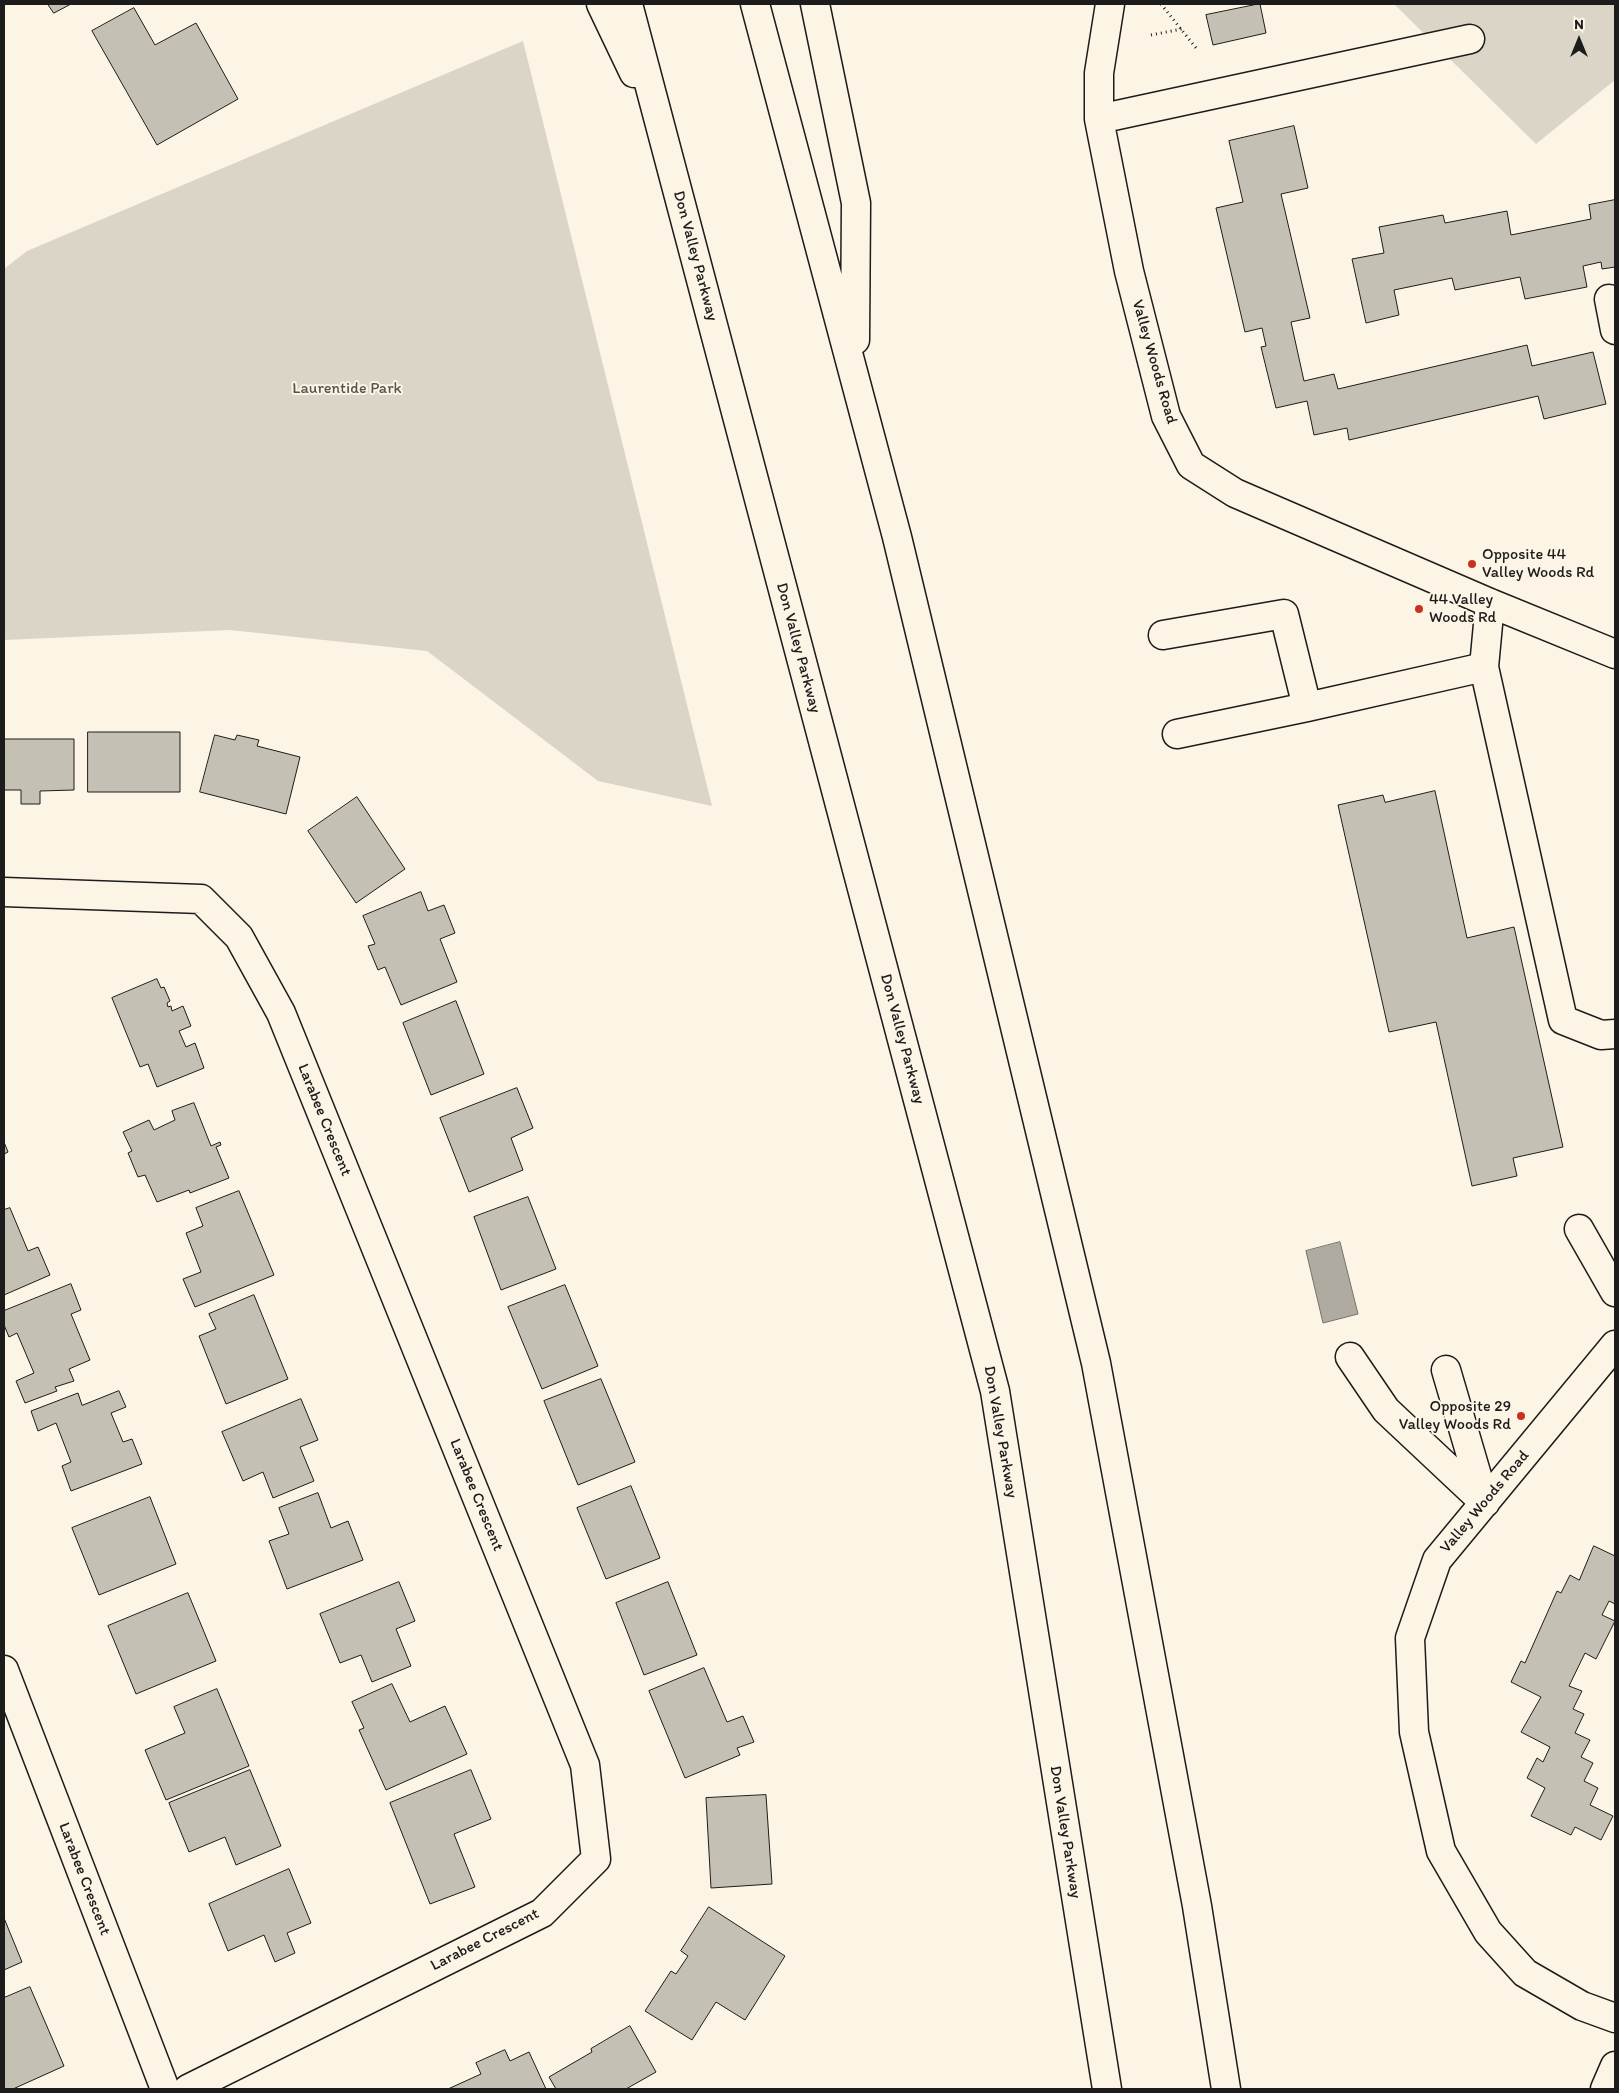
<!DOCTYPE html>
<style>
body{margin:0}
#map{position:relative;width:1619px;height:2093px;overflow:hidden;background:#fcf5e5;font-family:Itim,sans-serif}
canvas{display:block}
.frame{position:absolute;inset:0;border:5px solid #1c1c1c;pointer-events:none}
.north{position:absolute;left:1554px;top:15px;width:50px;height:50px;-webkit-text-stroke:4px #fcf5e5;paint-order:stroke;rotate:0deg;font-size:14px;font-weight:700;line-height:20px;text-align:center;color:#1c1c1c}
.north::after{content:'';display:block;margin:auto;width:18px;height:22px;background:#1c1c1c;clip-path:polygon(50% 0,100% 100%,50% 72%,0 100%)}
</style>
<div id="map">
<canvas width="1619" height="2093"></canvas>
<div class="frame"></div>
<div class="north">N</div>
</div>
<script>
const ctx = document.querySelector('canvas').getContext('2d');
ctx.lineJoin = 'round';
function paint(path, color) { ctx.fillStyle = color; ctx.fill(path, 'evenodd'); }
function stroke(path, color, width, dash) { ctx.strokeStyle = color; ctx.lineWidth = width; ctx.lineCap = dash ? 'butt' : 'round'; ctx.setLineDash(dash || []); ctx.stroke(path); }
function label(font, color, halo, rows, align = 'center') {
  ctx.font = font + ' Itim,sans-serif'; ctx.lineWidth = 4; ctx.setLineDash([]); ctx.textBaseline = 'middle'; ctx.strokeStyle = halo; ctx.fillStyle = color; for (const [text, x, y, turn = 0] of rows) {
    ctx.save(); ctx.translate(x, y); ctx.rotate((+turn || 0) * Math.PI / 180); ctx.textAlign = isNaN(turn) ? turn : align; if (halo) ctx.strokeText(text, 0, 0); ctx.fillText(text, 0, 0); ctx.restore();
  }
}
const green = new Path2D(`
 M1394,4H1615V80L1536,144Z
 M523,41L712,806L598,781L427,651L230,630L4,640V269L27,251Z`);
const water = new Path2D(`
 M1340,1242L1358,1314L1323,1323L1306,1251Z`);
const building = new Path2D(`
 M48,4H71L54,13Z
 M1260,4L1266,33L1213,45L1206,15Z
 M134,8L155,45L196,23L238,99L157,145L92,31Z
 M1294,126L1308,188L1281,194L1310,318L1291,322L1304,381L1334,374L1338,389L1527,345L1532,366L1593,352L1606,404L1544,419L1538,396L1349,440L1347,428L1314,435L1307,401L1276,408L1261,347L1266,346L1262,328L1245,332L1216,208L1243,202L1229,141Z
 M1615,200V267L1602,269L1601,262L1583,266L1587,287L1525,299L1520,277L1455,290L1452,278L1394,290L1399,315L1366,323L1352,259L1384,253L1379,227L1443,215L1445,223L1507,211L1511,235L1591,219L1589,205Z
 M88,732H180V792H88Z
 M215,735L235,740L237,735L259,740L257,746L300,757L286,814L200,792Z
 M4,739H74V790L40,791V804H21V790H4Z
 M1435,791L1467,938L1514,927L1563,1147L1513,1158L1517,1176L1472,1186L1436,1022L1389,1032L1338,805L1383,795L1385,802Z
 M357,797L405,869L356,903L308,831Z
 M421,892L428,911L444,905L455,933L440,939L457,982L401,1005L385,967L378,970L368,946L375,944L363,916Z
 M157,979L161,988L164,987L170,1001L167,1003L168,1007L171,1006L172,1011L183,1006L191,1026L179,1031L186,1047L195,1043L204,1068L157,1087L148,1064L140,1067L112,998Z
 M456,1001L484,1074L431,1095L403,1023Z
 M517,1088L533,1128L511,1138L523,1170L469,1192L440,1118Z
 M194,1103L211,1146L220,1142L221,1145L216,1147L229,1178L190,1193L189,1190L157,1202L145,1175L138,1177L128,1153L132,1151L123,1132L149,1120L154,1130L175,1120L172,1111Z
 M4,1142L8,1152L4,1154Z
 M239,1191L274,1275L195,1307L183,1279L201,1272L186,1233L203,1226L196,1208Z
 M528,1197L556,1269L501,1290L474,1217Z
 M10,1208L28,1251L38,1247L50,1275L4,1295V1210Z
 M71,1284L81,1310L71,1314L90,1360L69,1369L74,1381L55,1387L57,1391L25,1403L16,1381L34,1373L17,1333L9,1337L4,1325V1311Z
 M565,1285L598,1366L542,1389L508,1307Z
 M254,1295L288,1379L226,1404L199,1336L216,1329L209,1314Z
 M601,1379L635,1462L578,1485L544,1401Z
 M119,1391L126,1407L111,1413L123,1442L132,1439L142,1464L71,1491L62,1466L71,1462L56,1423L38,1431L31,1411L78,1393L82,1405Z
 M301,1399L318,1440L300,1447L314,1481L273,1498L263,1472L243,1481L222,1432Z
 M631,1486L660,1558L606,1579L577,1508Z
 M318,1493L331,1528L348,1521L363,1560L287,1589L269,1541L289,1534L279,1508Z
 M150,1497L176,1564L99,1595L72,1528Z
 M1594,1546L1615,1556V1604L1609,1601L1602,1615L1615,1621L1596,1659L1585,1653L1569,1686L1582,1691L1573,1709L1584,1714L1575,1733L1590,1740L1581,1757L1593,1763L1584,1781L1598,1788L1590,1805L1613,1816L1601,1840L1575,1827L1571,1835L1531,1816L1545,1788L1527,1778L1537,1758L1543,1762L1550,1747L1521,1732L1541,1697L1511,1682L1521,1661L1525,1663L1557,1591L1561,1593L1570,1575L1579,1580Z
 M399,1582L415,1621L396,1629L411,1666L372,1682L361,1655L340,1663L320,1614Z
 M668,1582L697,1655L644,1675L616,1603Z
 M188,1593L216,1661L136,1694L108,1626Z
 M704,1668L727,1722L743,1716L754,1742L737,1748L740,1755L685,1778L649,1691Z
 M392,1684L410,1722L445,1706L467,1754L386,1790L359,1730L364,1728L352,1702Z
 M217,1689L249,1766L166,1800L145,1750L185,1733L174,1707Z
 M250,1770L281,1846L236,1865L225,1837L189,1852L169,1803Z
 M471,1770L491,1819L454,1834L475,1887L430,1904L390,1803Z
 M766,1795L772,1884L711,1888L706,1798Z
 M289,1869L311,1923L287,1933L295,1953L275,1962L264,1935L228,1951L209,1904Z
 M709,1907L785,1956L745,2020L716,2002L692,2040L645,2011L671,1971L676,1974L688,1956L681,1951Z
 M4,1918L22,1962L4,1970Z
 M30,1987L64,2066L13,2089H4V1998Z
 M630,2026L656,2072L626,2089H556L549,2077L592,2052L591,2049Z
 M505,2050L510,2061L529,2052L546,2089H448L481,2074L476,2063Z`);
const path = new Path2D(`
 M1161,4L1196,48
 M1151,35L1182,29`);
const minor = new Path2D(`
 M1110,4L1099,73V119L1129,271L1166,416L1191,465L1235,493L1490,603L1615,654
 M1099,119L1470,39
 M1609,299L1615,330
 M1163,635L1284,614L1307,707
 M1484,667L1563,1020L1601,1035L1615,1034
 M1177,734L1307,707L1484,667L1490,603
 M4,892L201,899L239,937L281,1013L585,1765L596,1859L542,1913L188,2089
 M1579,1229L1615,1292
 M1615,1345L1437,1560L1410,1638L1414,1732L1441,1851L1488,1932L1525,1973L1582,2006L1615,2018
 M1350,1357L1386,1410L1485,1503L1446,1370
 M4,1670L165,2089
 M1605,2089L1615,2066`);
const highway = new Path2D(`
 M601,4L634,73
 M628,4L995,1391L1107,2089
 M755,4L897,537L1096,1363L1197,1906L1226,2089
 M815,4L856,203L855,340`);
const markers = [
 [1472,564,5,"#c8321e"],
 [1419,609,5,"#c8321e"],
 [1521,1416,5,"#c8321e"]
];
const streetNames = [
 ["Don Valley Parkway",695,256,75],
 ["Valley Woods Road",1154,362,74],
 ["Don Valley Parkway",798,648,75],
 ["Don Valley Parkway",902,1039,75],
 ["Larabee Crescent",324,1120,68],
 ["Don Valley Parkway",1000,1432,80],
 ["Larabee Crescent",476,1495,68],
 ["Valley Woods Road",1485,1502,-50],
 ["Don Valley Parkway",1065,1832,81],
 ["Larabee Crescent",84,1879,69],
 ["Larabee Crescent",485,1940,-27]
];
const parkNames = [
 ["Laurentide Park",347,389]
];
const poiNames = [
 ["Opposite 44",1482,555],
 ["Valley Woods Rd",1482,573],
 ["44 Valley",1429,600],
 ["Woods Rd",1429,618],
 ["Opposite 29",1511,1407,"right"],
 ["Valley Woods Rd",1511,1425,"right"]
];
paint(green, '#dbd5c8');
paint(water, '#b0aba1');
stroke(water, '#75726c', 1);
paint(building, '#c4c0b3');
stroke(building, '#1c1c1c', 1);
stroke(minor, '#1c1c1c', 31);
stroke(highway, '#1c1c1c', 31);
stroke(path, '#1c1c1c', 3, [1, 4]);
stroke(minor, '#fcf5e5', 28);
stroke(highway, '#fcf5e5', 28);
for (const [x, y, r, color] of markers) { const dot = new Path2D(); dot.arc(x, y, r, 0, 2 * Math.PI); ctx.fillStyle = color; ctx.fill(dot); stroke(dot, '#fcf5e5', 2); }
label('16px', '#1c1c1c', '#fcf5e5', streetNames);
label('16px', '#555450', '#fcf5e5', parkNames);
label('16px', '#1c1c1c', '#fcf5e5', poiNames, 'left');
</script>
